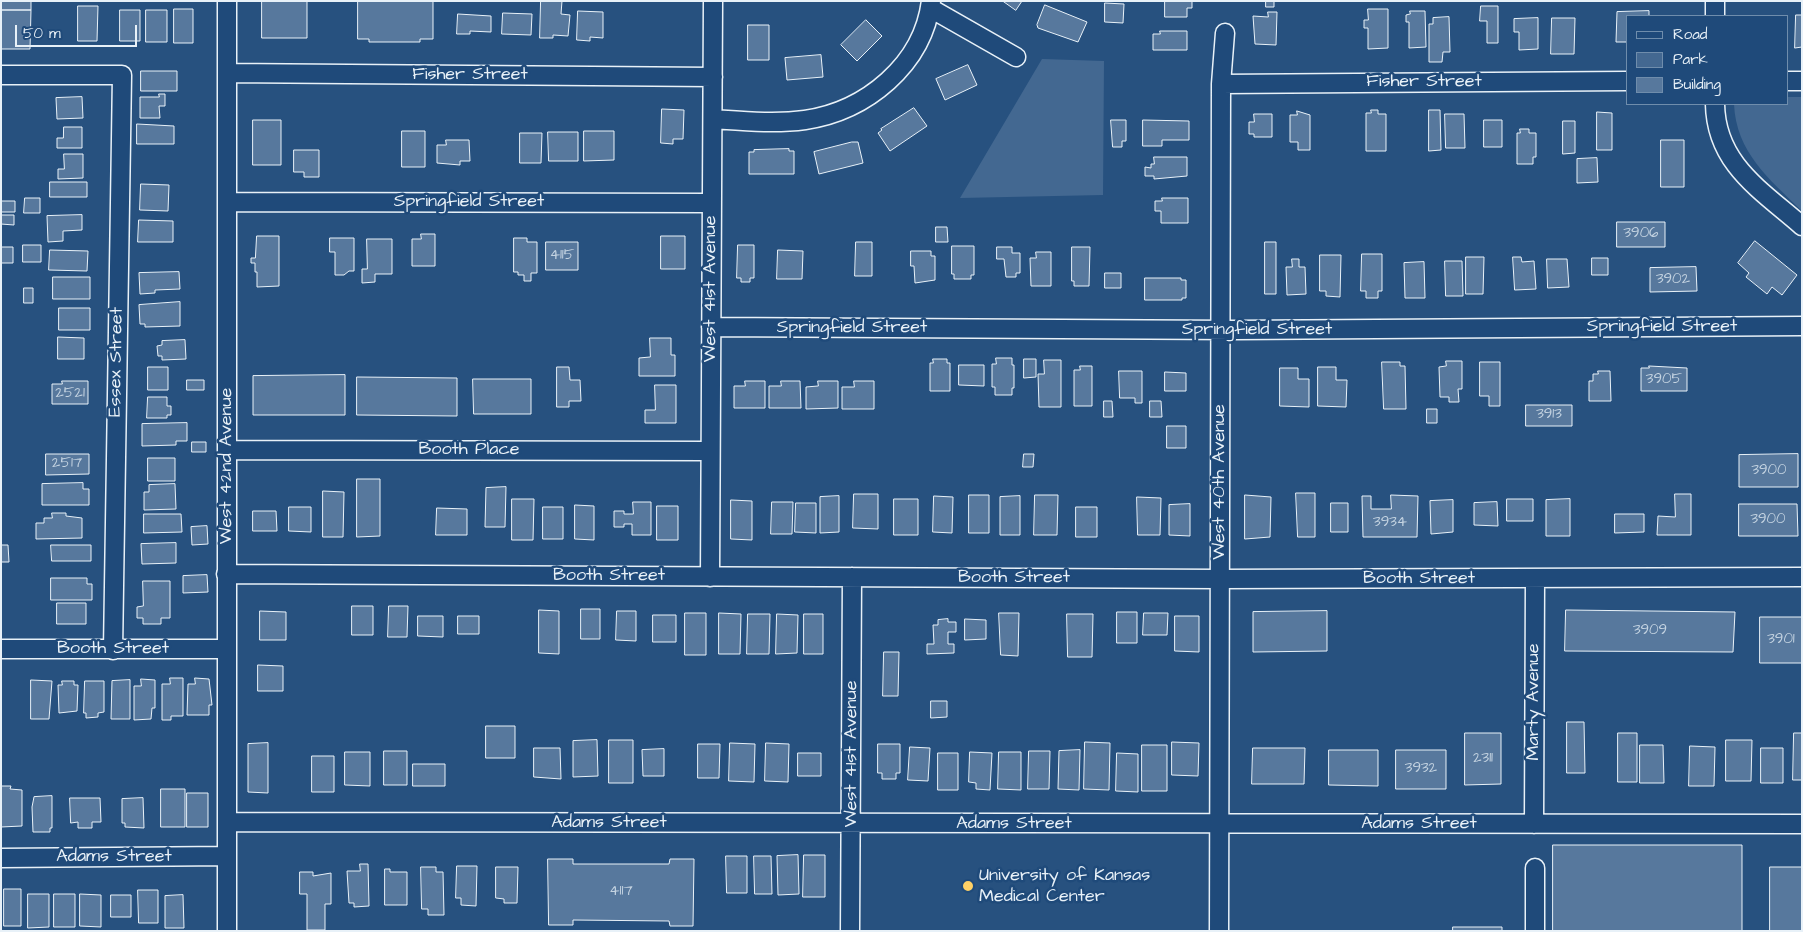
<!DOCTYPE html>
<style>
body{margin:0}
#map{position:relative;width:1803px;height:932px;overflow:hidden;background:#27517f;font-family:"Architects Daughter",sans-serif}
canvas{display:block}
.frame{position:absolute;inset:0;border:2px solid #e8f1f8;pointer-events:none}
.legend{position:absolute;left:1626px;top:15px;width:162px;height:90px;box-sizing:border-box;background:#1f4a7a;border:1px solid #6f8dac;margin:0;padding:6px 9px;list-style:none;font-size:15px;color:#e8f1f8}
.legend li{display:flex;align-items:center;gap:10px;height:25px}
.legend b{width:25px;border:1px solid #6f8dac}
.scale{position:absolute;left:15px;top:25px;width:122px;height:22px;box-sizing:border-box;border:2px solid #e8f1f8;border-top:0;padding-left:6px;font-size:15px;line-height:18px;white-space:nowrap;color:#e8f1f8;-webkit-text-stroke:4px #1f4a7a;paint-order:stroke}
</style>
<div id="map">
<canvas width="1803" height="932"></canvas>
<div class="frame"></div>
<ul class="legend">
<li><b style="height:6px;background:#1f4a7a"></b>Road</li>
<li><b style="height:14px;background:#436891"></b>Park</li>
<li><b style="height:14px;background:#57789d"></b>Building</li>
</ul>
<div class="scale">50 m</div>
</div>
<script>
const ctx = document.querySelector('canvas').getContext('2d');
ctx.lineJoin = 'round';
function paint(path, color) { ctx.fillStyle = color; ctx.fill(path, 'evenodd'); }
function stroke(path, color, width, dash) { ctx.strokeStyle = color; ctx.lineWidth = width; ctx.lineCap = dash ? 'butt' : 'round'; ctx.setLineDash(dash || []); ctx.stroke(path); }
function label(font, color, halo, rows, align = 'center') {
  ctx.font = font + ' "Architects Daughter",sans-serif'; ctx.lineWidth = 5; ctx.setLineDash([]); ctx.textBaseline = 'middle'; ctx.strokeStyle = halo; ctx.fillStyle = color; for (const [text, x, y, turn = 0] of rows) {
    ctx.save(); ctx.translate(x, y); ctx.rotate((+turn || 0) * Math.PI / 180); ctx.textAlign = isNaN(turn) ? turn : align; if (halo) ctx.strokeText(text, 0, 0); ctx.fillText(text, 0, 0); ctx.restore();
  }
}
const green = new Path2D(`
 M1042,59L1104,61L1103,195L960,198Z
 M1787,97H1802V211C1769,179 1736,152 1734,104H1787Z`);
const building = new Path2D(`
 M1,1H31V10H1Z
 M262,1H307V38H262Z
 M358,1H433V39H420V42H369V39H358Z
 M541,1H562L561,14L570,15L568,36L553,35V38H540Z
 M1003,1H1022L1016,10Z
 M1165,1H1192V8H1187V17H1165Z
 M1266,1H1274V7H1266Z
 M1105,3L1124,4L1123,23L1105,22Z
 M1045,5L1087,22L1078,42L1038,28L1037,25Z
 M78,6H98L97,41H78Z
 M1481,6H1498V43H1487V21H1480Z
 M174,9H193V43H174Z
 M1368,9H1388V48L1368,49V28H1364V20H1368Z
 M1,10H31L30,49H1Z
 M120,10H140V41H120Z
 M146,10H167V42H146Z
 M578,11L603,12V38L590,37V41L577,40Z
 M1410,11H1425L1426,47L1409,48V22H1406V15L1410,14Z
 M1649,11V16H1627V42H1616L1617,12Z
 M1268,12H1277L1276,45L1255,44L1253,16L1268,17Z
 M503,13L532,14L531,35L502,34Z
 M458,14L491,16V32L470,31V34H457Z
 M1796,15H1802V47L1795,48Z
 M1449,17L1450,52H1443L1442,62H1429V24H1433V18Z
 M1538,18V49L1519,50V32H1514V19Z
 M1552,18H1575L1574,54H1551Z
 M866,20L882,36L857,61L841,45Z
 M748,25H769V60H748Z
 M1160,31H1187V50H1153V34H1160Z
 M821,55L823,77L787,80L785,58Z
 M968,65L977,85L945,100L936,79Z
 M141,71H177V91H141Z
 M159,94H165V106H159L160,118H140V97H159Z
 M82,97L83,118L57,119L56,98Z
 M914,108L927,126L890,151L878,133L882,130L881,129Z
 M662,109L684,110L683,139H673V144L661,143Z
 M1371,110H1378V114H1386V151H1366V113H1371Z
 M1429,110H1440L1441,150L1429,151Z
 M1297,111L1310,115V150H1298V142H1290V115H1297Z
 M1597,112L1612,113V150H1597Z
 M1254,114H1272V137H1254V134H1249V122H1254Z
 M1445,114H1464L1465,148H1446Z
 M253,120H281V165H253Z
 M1111,120H1126V141H1122V147H1113Z
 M1143,120L1189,121V140H1162V146H1143Z
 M1484,120H1502V147H1484Z
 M1563,121H1575V153L1563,154Z
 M137,124L174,126V144H137Z
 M64,127H82V148H57V138H63Z
 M1520,129H1529V133H1536V157H1533V164H1517V133H1520Z
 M402,131H425V167H402Z
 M584,131H614V160L584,161Z
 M548,132H578V161H549Z
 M520,133H542L541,163H520Z
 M446,140H469L470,161H460V165L437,163V145H446Z
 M1661,140H1684V187H1661Z
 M852,142H858L863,163L819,174L814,152Z
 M789,149V151H794V174H749V152H754V150Z
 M294,150H319V177H304V172H294Z
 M64,154H83V178L58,179V169H64Z
 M1154,157H1187V176L1154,179V176H1145V167L1151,168V164H1154Z
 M1597,158L1598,182L1577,183V159Z
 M50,182H87V197H50Z
 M141,184L169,185L168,211L140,210Z
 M25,198H40V213H24Z
 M1162,198H1188V223H1161V211H1155V201H1162Z
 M1,201H15V212H1Z
 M1,215H14V225L1,224Z
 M82,215V230L63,231V241L48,242L47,216Z
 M139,220L173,221V242H138Z
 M1617,222H1665V247H1617Z
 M936,227H947L948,242H936Z
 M421,234H435V266H412V239H421Z
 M257,236H279V286L257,287V272H255V263H251V258H255Z
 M661,236H685V269H661Z
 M330,238H354V271H349L344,275H335V252H330Z
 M514,238H527V242H537V273H531V281H524V275H518V272H514Z
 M367,239H392V274H375V282L362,283V269H367Z
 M1755,241L1797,275L1782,295L1772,287L1767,294L1746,277L1749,273L1738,263Z
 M546,242H578V270H546Z
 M856,242H872V276H855Z
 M1265,242H1276V294H1265Z
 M23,245H41V262H23Z
 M738,245H754V278H750V282H741V278H737Z
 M952,246H974V275H971V279H954V274H952Z
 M1,247H13V263H1Z
 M997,247H1012V253H1020V273H1016V277H1006L1004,259H997Z
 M1072,247H1090L1089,286H1074V281H1072Z
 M50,250L88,251L87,271L49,270Z
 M778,250L803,251L802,279H777Z
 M911,251H931V256H935V280L915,283L914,266H911Z
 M1036,252H1051V286H1031L1030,258H1036Z
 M1362,254H1382V291H1378V298H1366V291H1361Z
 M1320,255H1341L1340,297L1326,296V291H1320Z
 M1466,257H1484L1483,294H1466Z
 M1513,257H1521L1522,262L1534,261L1536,289L1515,290Z
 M1592,258H1608V275H1592Z
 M1292,259H1299V267H1305L1306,294L1287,295L1286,267H1292Z
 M1547,259H1567L1569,287L1548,288Z
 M1445,261H1462L1463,296H1446Z
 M1424,262L1425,298H1405L1404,263Z
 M1696,267L1697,291L1650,292V268Z
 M179,272L180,289L155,290V293L140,294L139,273Z
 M1105,273H1121V288H1105Z
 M53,277H90V299H53Z
 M1145,278H1181V280H1186V298H1182V300H1145Z
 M24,288H33V303H24Z
 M180,302V326L145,327V324H140L139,305Z
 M59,308H90V330H59Z
 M58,337L84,338V359H58Z
 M650,338H671V355H675V376H639V358L650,357Z
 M185,340L186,359L162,360V356H158L157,346L162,345V341Z
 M996,358H1012V365H1014V388H1012V395H995V387H992V364H996Z
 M933,359H947V363H950V391H930V363H933Z
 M1024,359H1036V377L1024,378Z
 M1044,360H1061V407H1039L1038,374H1044Z
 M1446,361H1462V389H1458L1459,402H1449V397H1440L1439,367L1446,366Z
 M1382,362H1400V366H1405L1406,409H1384Z
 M1480,362H1500V406H1489V396H1480Z
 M959,365H984V386L959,385Z
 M1080,366H1092V406H1074V370H1080Z
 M1649,366L1687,368V391H1641V368H1649Z
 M148,367H168V390H148Z
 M557,367H569L570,380H580L581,401H569V407H557Z
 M1318,367H1336V380H1347L1346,407L1318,406Z
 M1280,368H1298V379H1309V407L1280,406Z
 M1119,371H1142V403H1135V398H1120Z
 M1598,371H1610L1611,401H1589V381H1593V374H1598Z
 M1165,372L1186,373V391H1165Z
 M345,375V415H253V376Z
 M357,377L457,378V416L357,415Z
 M473,379H531V414H474Z
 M187,380H204V390H187Z
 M62,381H88V404H52V384H62Z
 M745,381H765V408H734V386H745Z
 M781,381H800L801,408H769V386H781Z
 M818,381H838V408L806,409V387L818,386Z
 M854,381H874V409H842V387H854Z
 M655,385H676V423H645V410H655Z
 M148,397H167V406H171V415H167V418H147Z
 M1104,401H1112L1113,417H1104Z
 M1150,401H1161L1162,417H1150Z
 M1526,405H1572V426H1526Z
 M1427,409H1437V423H1427Z
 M187,423V441H176V445L142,446V424Z
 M1167,426H1186V448H1167Z
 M192,442H206V452H192Z
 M46,454H89V474L46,475Z
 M1024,454H1034L1033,467H1023Z
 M1798,454V487H1739V455Z
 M148,458H175V481H148Z
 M357,479H380V536L357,537Z
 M83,483V489H89V505H42V484Z
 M175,484L176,509L144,510V492H149V485Z
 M506,487L505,527H485L486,488Z
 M323,491L344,492L343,537H323Z
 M1296,493H1315V537H1298Z
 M854,494H878V529L853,528Z
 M1675,494H1691V535H1657L1658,516L1675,517Z
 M969,495H989V533H969Z
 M1035,495H1058L1057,535H1034Z
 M1245,495L1271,497L1270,537L1245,539Z
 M1391,495L1418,496L1417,537H1363L1362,496H1371V509H1391Z
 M839,496V532L820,533V497Z
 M934,496L953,497L952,533L933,532Z
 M1020,496V535H1000V497Z
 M1137,497L1161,498L1160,535H1138Z
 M512,499H534L533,540H512Z
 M894,499H918V535H894Z
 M1507,499H1533V521H1507Z
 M1570,499V536H1546V500Z
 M731,500L752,501V540L731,539Z
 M1453,500V532L1431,534L1430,501Z
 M633,502H651V535H632V524H624V527H614V511H624V514H633Z
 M772,502H793L792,534H771Z
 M1497,502L1498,526L1474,525V503Z
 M796,503H816V533L795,532Z
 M1331,503H1348V532H1331Z
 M1190,504V536L1169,535V505Z
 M1739,504H1797L1798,536H1739Z
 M575,505L594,506V540L575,539Z
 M657,506H678V540H657Z
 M289,507H311V532L289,531Z
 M543,507H563V539H543Z
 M1076,507H1097V537H1076Z
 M437,508L467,509V535H436Z
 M253,511H276L277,531H253Z
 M52,513H66V516L82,518V538L36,539V523H44V518H52Z
 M144,514H181L182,532L144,533Z
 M1615,514H1644V532L1615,533Z
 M207,526L208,544L192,545L191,527Z
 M176,543V563L142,564L141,544Z
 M1,545H8L9,562H1Z
 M51,545H91V561H52Z
 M207,575L208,592L183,593V576Z
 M51,578H87V584H92V600H51Z
 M143,581H170V618H161V624H143V618H137V607L143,606Z
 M57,603H86V624H57Z
 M352,606H373V635H352Z
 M389,606H408L407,637H388Z
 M581,609H600V639H581Z
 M539,610L559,611V654L539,653Z
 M1566,610L1735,612L1733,652L1565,651Z
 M260,611L286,612V640H260Z
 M617,611H636V641L616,640Z
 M1327,611V651L1253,652V612Z
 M1117,612H1137V643H1117Z
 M685,613H706V655H685Z
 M719,613L741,614L740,654H719Z
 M999,613H1019L1018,656L1001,655Z
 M1144,613H1168L1167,635H1143Z
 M748,614H770L769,654H747Z
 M777,614L798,615L797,653L776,654Z
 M804,614H823V654H804Z
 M1067,614H1093L1092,657H1068Z
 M653,615H676V642H653Z
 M418,616H443V637L418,636Z
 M458,616H479V634H458Z
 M1175,616H1199V652L1175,651Z
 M1760,617H1802V663H1760Z
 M948,619V622H956V632H948V644H954V653L927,654V644H934L933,625H938V620Z
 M965,619L986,620V639L965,640Z
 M884,652H899L898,696H883Z
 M258,665L283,666V691H258Z
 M170,678H183V716H171V720H162V684H170Z
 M195,678L209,679L212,705H209V715H187L188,684H195Z
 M141,679L155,680V708H152L151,719L134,720V686H141Z
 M31,680L52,681L49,719H31Z
 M130,680V719H111L112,681Z
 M62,681H74V685H78L77,711L59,713L58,685H62Z
 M85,681H104V712L98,713V717L86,718V713H84Z
 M931,701H947V717L931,718Z
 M1567,722H1584L1585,773H1567Z
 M486,726H515V758H486Z
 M1465,733H1501V784L1465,785Z
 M1618,733H1637V782H1618Z
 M1794,733H1802V780H1793Z
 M597,740L598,776L573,777V741Z
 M609,740H633V783H609Z
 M1726,740H1752L1751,781H1726Z
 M1085,742L1110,743L1109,790L1084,789Z
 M1172,742L1199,743L1198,776L1172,775Z
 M268,743V793L248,792V744Z
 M730,743L755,744L754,782L729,781Z
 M766,743L789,744L788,782L765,781Z
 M698,744H720L719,778H698Z
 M878,744H900V773H896V779H882V773H878Z
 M1142,745H1167V791H1142Z
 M1640,745H1663L1664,783H1640Z
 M1690,746L1715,747L1714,786H1689Z
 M910,747L930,748L928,781L908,780Z
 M534,748H560L561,779L534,777Z
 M1253,748H1305L1304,784H1252Z
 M1761,748H1783V783H1761Z
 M664,749V776H643L642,750Z
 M1080,750L1079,790L1058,789L1059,751Z
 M1329,750H1378V786L1329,785Z
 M1396,750H1446V789H1396Z
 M384,751H407V785H384Z
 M1029,751H1050L1049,789H1028Z
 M345,752H370V786L345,785Z
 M970,752L992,753L990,790L976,789V783L969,782Z
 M999,752H1021V790L998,789Z
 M798,753H821V776H798Z
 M938,753H958V790H938Z
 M1117,753L1138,754V792L1116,791Z
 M312,756H334V792H312Z
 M413,764H445V786H413Z
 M1,786H11L10,789L22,790V826L1,827Z
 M161,789H185V827H161Z
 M187,793H208V827H187Z
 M52,796V828H50V832H33L32,807L34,797Z
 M70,798H100L101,822H92V828H78V822L71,823Z
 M143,798L144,828L125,827V823H122V799Z
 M1553,845H1742V931H1553Z
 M798,855L799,894L778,895L777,856Z
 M804,855H825V897H803Z
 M726,856H747V893H727Z
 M754,856H771L772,894H755Z
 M548,859H573V864H669L670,859H694L693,926H670L669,921L573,920V925H549Z
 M360,864H368L369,906L354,907V903H349L347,871H360Z
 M457,866H477L476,906L461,905V898H456Z
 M421,867H436V872H443L444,915H428V909H422Z
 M496,867H518L517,903H504V899L496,898Z
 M1770,867H1802V931H1770Z
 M385,869H390V872H407V905H385Z
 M300,872H313V876L331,873V904H325V930H307V894H300Z
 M4,889H21V926H4Z
 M138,890H158V923H139Z
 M28,894H49V927L28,928Z
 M54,894H75V927H54Z
 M80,894L101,895V927L80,926Z
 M111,895H131V917H111Z
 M183,895L184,928H165V896Z
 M1453,927H1502V931H1453Z`);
const minor = new Path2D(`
 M930,8L1016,57
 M1715,16V1
 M227,73L713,77
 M1,75H122L113,650
 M1787,81H1802
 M1221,84L1627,81
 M1715,104C1716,164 1761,190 1802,226
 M713,119C743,121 775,124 805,120C866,111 923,65 931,1
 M227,202L711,203
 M711,327L1235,330L1802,326
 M227,450L710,451
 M226,574L1219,579L1802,577
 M710,577L713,1
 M1,649H226
 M227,822L1802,824
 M1534,824L1535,579
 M1,858L227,856
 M227,931V1
 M850,931L852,577
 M1219,931L1221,84L1225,33
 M1535,931V868`);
const markers = [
 [968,886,6,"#ffd166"]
];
const numberNames = [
 ["3906",1641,234],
 ["4115",562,256],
 ["3902",1673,280],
 ["3905",1664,380],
 ["2521",70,394],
 ["3913",1549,415],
 ["2517",67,464],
 ["3900",1769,471],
 ["3900",1768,520],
 ["3934",1390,523],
 ["3909",1650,631],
 ["3901",1781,640],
 ["2311",1483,759],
 ["3932",1421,769],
 ["4117",621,892]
];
const streetNames = [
 ["Fisher Street",470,75],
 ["Fisher Street",1424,82],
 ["Springfield Street",469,202],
 ["West 41st Avenue",711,289,-90],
 ["Springfield Street",1662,327],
 ["Springfield Street",852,328],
 ["Springfield Street",1257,330],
 ["Essex Street",117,362,-89],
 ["Booth Place",469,450],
 ["West 42nd Avenue",227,466,-90],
 ["West 40th Avenue",1220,482,-90],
 ["Booth Street",609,576],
 ["Booth Street",1014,578],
 ["Booth Street",1419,579],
 ["Booth Street",113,649],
 ["Marty Avenue",1534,702,-90],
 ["West 41st Avenue",852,754,-90],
 ["Adams Street",609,823],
 ["Adams Street",1014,824],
 ["Adams Street",1419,824],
 ["Adams Street",114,857]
];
const poiNames = [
 ["University of Kansas",979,876],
 ["Medical Center",979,897]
];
paint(green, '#436891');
paint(building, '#57789d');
stroke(building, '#e8f1f8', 1);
stroke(minor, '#e8f1f8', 21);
stroke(minor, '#1f4a7a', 18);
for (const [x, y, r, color] of markers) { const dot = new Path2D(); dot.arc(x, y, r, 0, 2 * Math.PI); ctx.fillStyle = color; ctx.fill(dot); stroke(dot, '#1f4a7a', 2); }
label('15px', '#c4d3e1', null, numberNames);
label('18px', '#e8f1f8', '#1f4a7a', streetNames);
label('18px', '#e8f1f8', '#1f4a7a', poiNames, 'left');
</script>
